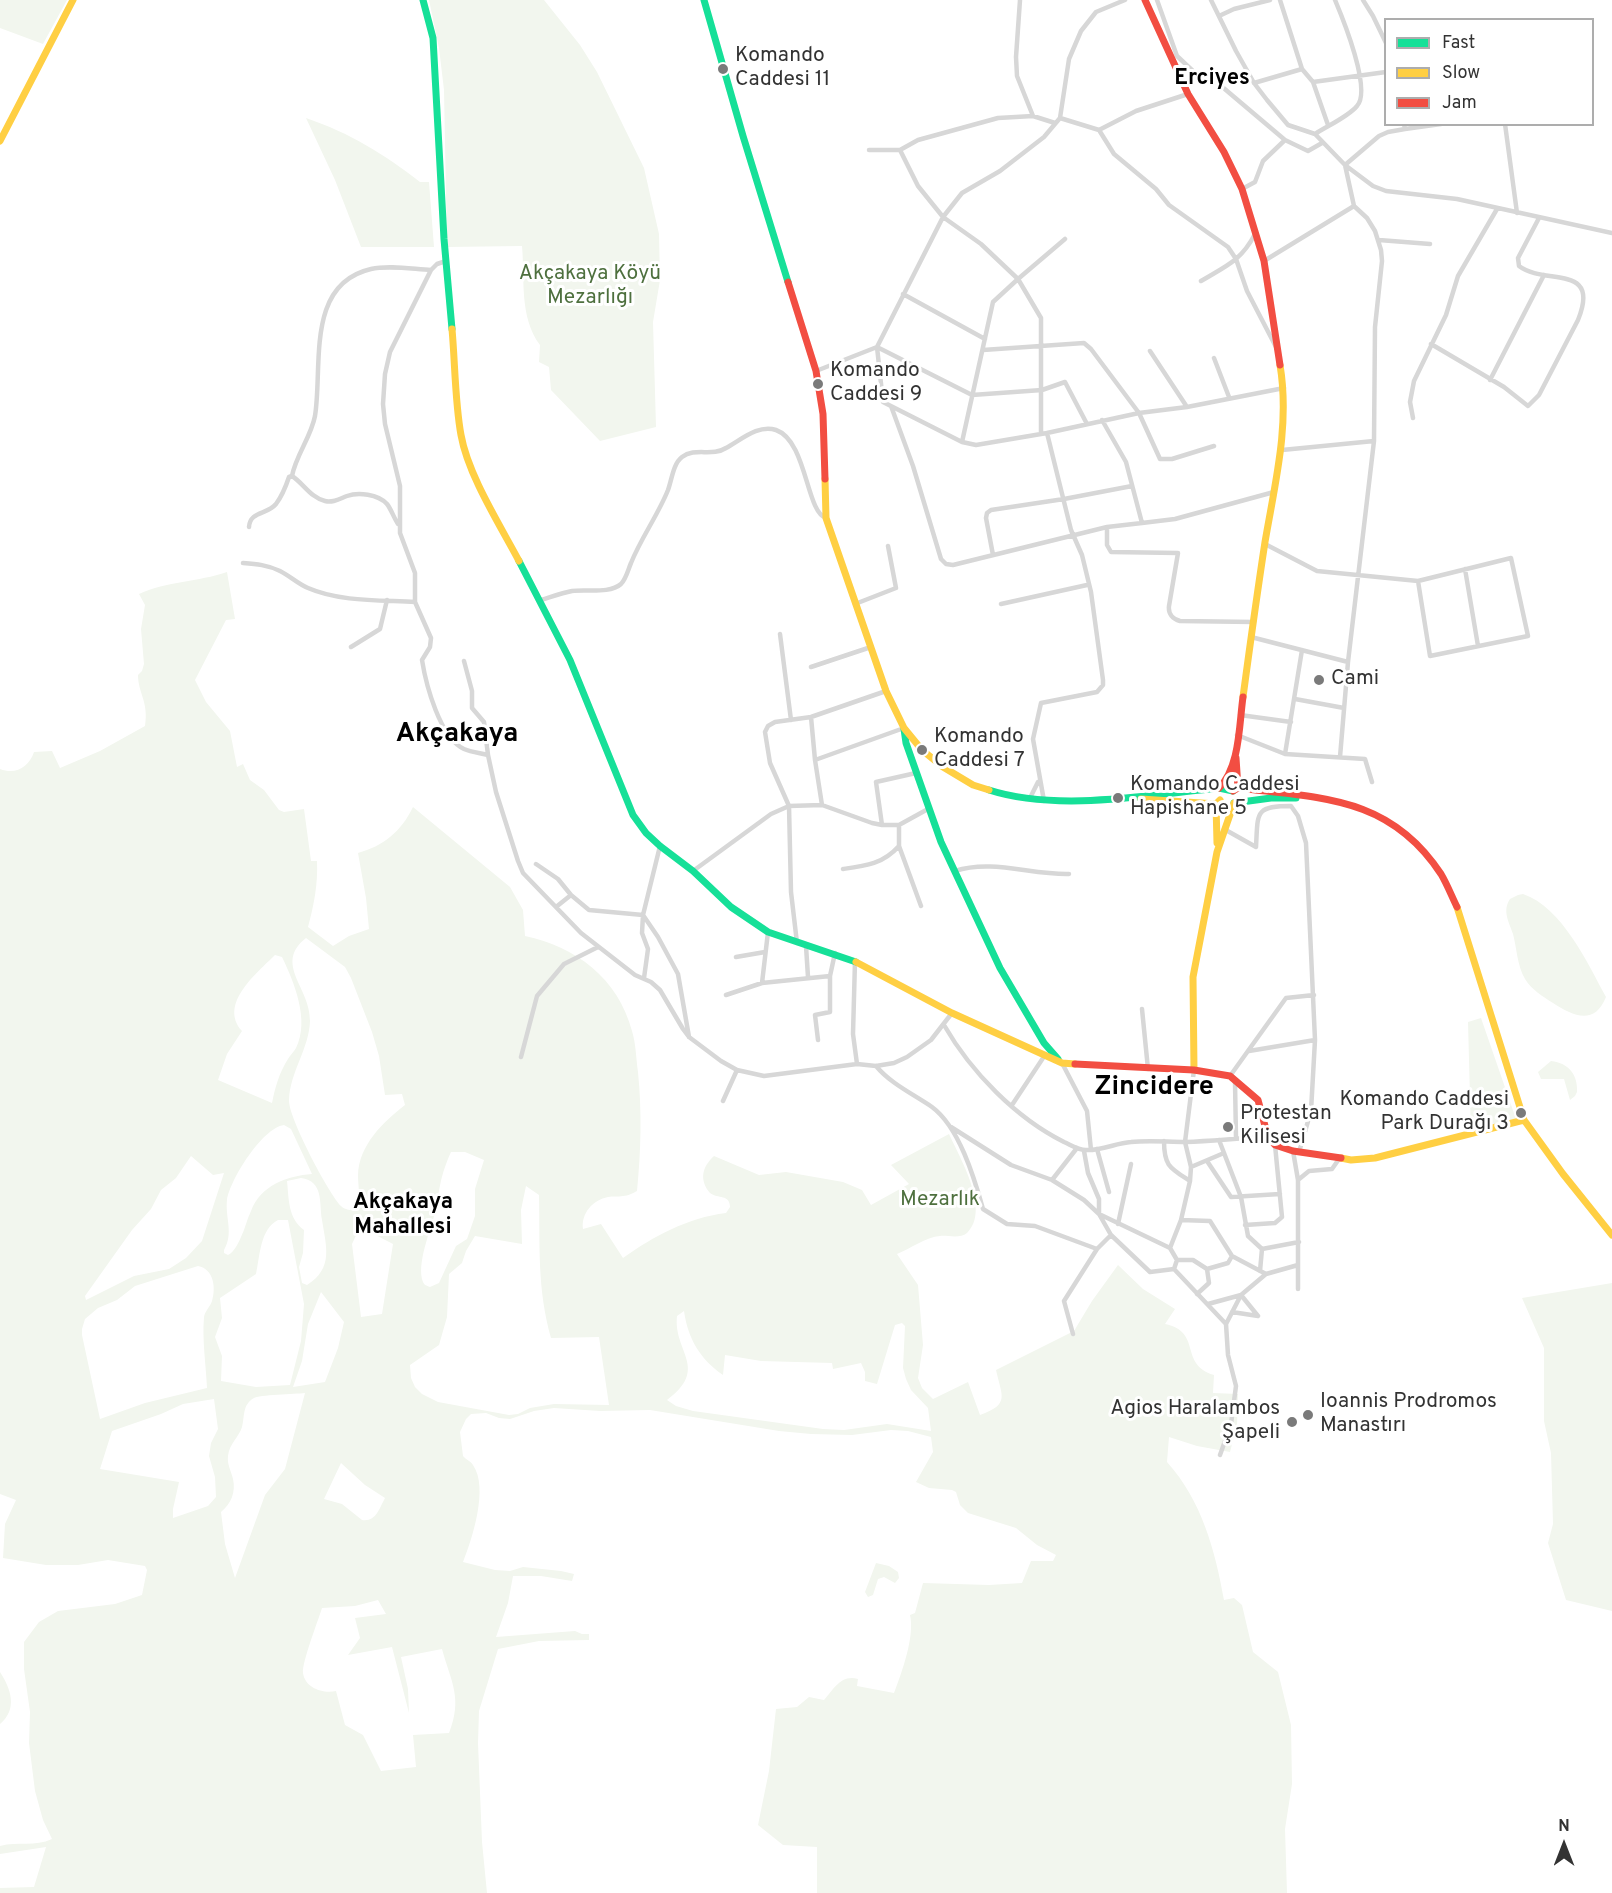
<!DOCTYPE html>
<meta charset="utf-8">
<style>
body{margin:0}
#map{position:relative;width:1612px;height:1893px;overflow:hidden;background:#fff;font-family:Overpass,sans-serif}
canvas{display:block}
.legend{position:absolute;left:1384px;top:18px;width:210px;height:108px;box-sizing:border-box;background:#fff;border:2px solid #adadad;margin:0;padding:8px 10px;list-style:none;font-size:18px;color:#333}
.legend li{display:flex;align-items:center;gap:12px;height:30px}
.legend b{width:30px;border:2px solid #adadad}
.north{position:absolute;left:1534px;top:1815px;width:60px;height:60px;-webkit-text-stroke:4px #fff;paint-order:stroke;rotate:0deg;font-size:16px;font-weight:700;line-height:24px;text-align:center;color:#333}
.north::after{content:'';display:block;margin:auto;width:21px;height:27px;background:#333;clip-path:polygon(50% 0,100% 100%,50% 72%,0 100%)}
</style>
<div id="map">
<canvas width="1612" height="1893"></canvas>
<ul class="legend">
<li><b style="height:8px;background:#16e098"></b>Fast</li>
<li><b style="height:8px;background:#ffcf43"></b>Slow</li>
<li><b style="height:8px;background:#f24e42"></b>Jam</li>
</ul>
<div class="north">N</div>
</div>
<script>
const ctx = document.querySelector('canvas').getContext('2d');
ctx.lineJoin = 'round';
function paint(path, color) { ctx.fillStyle = color; ctx.fill(path, 'evenodd'); }
function stroke(path, color, width, dash) { ctx.strokeStyle = color; ctx.lineWidth = width; ctx.lineCap = dash ? 'butt' : 'round'; ctx.setLineDash(dash || []); ctx.stroke(path); }
function label(font, color, halo, rows, align = 'center') {
  ctx.font = font + ' Overpass,sans-serif'; ctx.lineWidth = 6; ctx.setLineDash([]); ctx.textBaseline = 'middle'; ctx.strokeStyle = halo; ctx.fillStyle = color; for (const [text, x, y, turn = 0] of rows) {
    ctx.save(); ctx.translate(x, y); ctx.rotate((+turn || 0) * Math.PI / 180); ctx.textAlign = isNaN(turn) ? turn : align; if (halo) ctx.strokeText(text, 0, 0); ctx.fillText(text, 0, 0); ctx.restore();
  }
}
const green = new Path2D(`
 M0,0H67L43,44L0,28Z
 M429,0H544L580,45L597,72L644,168L659,234L660,280L653,322L656,427L600,441L551,390L549,367L539,362L540,345C519,317 525,279 522,246L447,247L444,90L439,48Z
 M306,118C350,133 384,154 420,182H429L434,247H361L335,180Z
 M227,572L235,619L226,620L195,680L206,702L230,731L237,767L243,764L250,780L264,790L279,810L284,812L304,809L311,861H317C318,884 314,905 308,927L333,946L349,936L369,929L366,898L358,853C383,846 401,832 413,807L510,887L523,910L525,936C576,947 618,978 632,1031C636,1044 636,1058 638,1072C642,1112 641,1151 637,1191C633,1193 628,1196 623,1196C618,1197 613,1196 608,1197C593,1200 581,1213 583,1229L601,1224L623,1258C654,1236 687,1218 726,1213L730,1207C730,1194 718,1199 710,1193C699,1180 702,1167 714,1156L759,1175L786,1172L843,1182L862,1190L871,1205L909,1184L891,1165L949,1134C960,1158 991,1210 967,1233C960,1239 947,1235 940,1236C926,1237 910,1249 897,1254L918,1285L923,1345L918,1378L922,1388L933,1399L968,1382L980,1415C1010,1404 1002,1397 996,1370L1074,1331L1092,1301L1118,1265L1143,1289L1175,1309L1165,1324C1203,1332 1178,1364 1214,1375L1213,1393L1238,1394L1237,1425L1230,1452L1197,1446L1169,1437L1167,1462C1202,1501 1215,1550 1224,1600L1234,1598L1242,1605L1253,1652L1278,1672L1291,1725L1292,1784L1285,1829L1287,1893H817V1847L783,1845L758,1825L769,1771L776,1709L797,1707L809,1697L824,1700C834,1689 841,1674 858,1679L857,1686L894,1693C902,1672 915,1636 910,1615L915,1613L923,1583L989,1585L1022,1583L1031,1561H1053L1056,1555L1037,1545L1016,1528L968,1513L960,1505L956,1492L952,1490L929,1488L916,1482L933,1452L931,1437L908,1431L891,1430L852,1435L811,1434L779,1431L650,1410L600,1411L554,1408L534,1411L510,1419L499,1418L486,1413L471,1414L466,1419L460,1432L463,1456C466,1460 471,1461 473,1465C489,1488 472,1539 463,1562L495,1570L510,1571L523,1567L561,1571L574,1574L572,1581L541,1576H513L508,1603L496,1637L575,1631L582,1634H589V1640L539,1641L498,1649L479,1711L478,1743L482,1842L487,1893H0V1888L34,1887L46,1847L0,1854V1846C18,1841 35,1847 52,1839L43,1820L35,1791L29,1743L30,1712L24,1669V1642L39,1622L58,1611L115,1604L142,1595L147,1570L145,1566L108,1560L78,1565H46L3,1558L5,1524L16,1500L0,1494V769C16,775 29,767 34,752L52,751L60,768L100,751L145,726C149,702 138,693 138,675L142,671L144,664L141,629L145,605L139,594C167,581 198,582 227,572ZM306,938L345,967L351,978L372,1032L379,1056L385,1095L402,1094L405,1105C383,1122 359,1145 358,1175C358,1186 361,1198 356,1207L350,1210C346,1209 344,1209 341,1206C329,1194 288,1117 289,1100C290,1072 309,1049 310,1021C311,988 273,964 306,938ZM275,955L282,957C294,982 310,1020 296,1048C294,1052 290,1055 288,1059C279,1073 275,1088 272,1103L218,1080L227,1054L242,1031C218,1004 257,973 275,955ZM284,1125L291,1129L312,1174C287,1176 261,1185 251,1211C247,1219 245,1229 241,1237C238,1244 234,1252 228,1255L224,1253V1250C234,1233 225,1218 227,1200C230,1180 262,1128 284,1125ZM451,1152H465L484,1160L475,1189V1216L467,1239L456,1246L439,1283L430,1287C426,1285 425,1286 423,1282C416,1264 431,1230 435,1212C440,1188 440,1176 451,1152ZM191,1156L213,1175L224,1173L202,1241L186,1258L169,1269L134,1276L86,1300L85,1296L132,1230L151,1209L161,1190L176,1178ZM301,1178C324,1181 319,1203 322,1220C326,1246 334,1268 307,1285L302,1283L299,1267L303,1253L304,1230C288,1218 289,1200 287,1181ZM526,1186L539,1195C540,1246 537,1288 551,1338L599,1337L609,1405L554,1404L530,1408L518,1414L509,1415L438,1402L422,1394L415,1387L411,1378L410,1365L439,1345L447,1317L449,1274L462,1263L466,1251L475,1236L522,1244L521,1210ZM278,1220H288L304,1304L301,1341L290,1385L256,1387L221,1381L222,1356L215,1337L222,1318L220,1298L256,1274C260,1256 260,1229 278,1220ZM360,1227L393,1244L382,1314L361,1317L352,1244ZM198,1266C214,1269 216,1288 212,1301C210,1307 205,1311 204,1317C202,1340 206,1365 207,1388L145,1403L100,1419L82,1335V1329L85,1319L98,1308L117,1300L135,1286ZM321,1292L344,1322L338,1348L325,1382L293,1387L302,1361L308,1324ZM684,1311C688,1339 700,1359 723,1375L725,1355L761,1361L832,1363L833,1369L861,1363L865,1372V1381L877,1384L895,1325L902,1323L905,1326L903,1368L906,1379L911,1390L928,1408L931,1431L887,1424L844,1430L823,1429L693,1411L676,1406L667,1400C710,1368 673,1352 677,1316ZM305,1393L285,1469L265,1495L235,1578L225,1544L221,1512C231,1504 236,1492 233,1479C231,1470 227,1465 228,1456C229,1444 239,1437 242,1427C245,1416 242,1405 254,1398C258,1395 296,1394 305,1393ZM214,1399L218,1429L211,1443L209,1456L215,1477L216,1497L208,1506L173,1518V1509L179,1482L100,1469L112,1431L161,1414L183,1404ZM341,1463L365,1485L385,1498C379,1509 376,1522 362,1520L342,1504L324,1499ZM378,1600L386,1614L355,1618L360,1638L348,1655L392,1647L409,1713L408,1689L401,1657L442,1649C451,1682 463,1698 449,1733L413,1735L416,1767L381,1771L363,1735L345,1725L336,1691C323,1694 305,1688 303,1673C302,1662 318,1621 322,1608L355,1606Z
 M1523,894C1562,907 1588,964 1606,997C1594,1027 1572,1015 1553,1003C1542,996 1532,990 1525,979C1517,965 1517,949 1513,934C1509,922 1502,911 1510,899L1518,895Z
 M1481,1018L1517,1122L1471,1136L1468,1022Z
 M1551,1061C1569,1063 1578,1075 1577,1092L1575,1096L1570,1100L1564,1079H1541L1538,1072Z
 M1612,1283V1611L1566,1600L1548,1543L1553,1524L1551,1453L1544,1421V1348L1522,1298Z
 M876,1563L889,1566L898,1572L899,1578L895,1583L884,1577L878,1579L873,1595L868,1597L865,1592Z
 M0,1672C11,1689 18,1709 0,1724Z`);
const street = new Path2D(`
 M1020,0L1016,57L1017,76L1033,116
 M1157,0L1177,56L1194,72L1220,85L1285,140L1308,151L1322,143
 M1211,0L1236,51L1254,83L1267,100L1288,125L1315,134L1345,165L1354,206
 M1280,0L1302,69L1313,82L1328,125
 M1363,0L1373,16L1386,43
 M1219,16L1234,9L1270,0
 M1313,82L1386,72
 M1254,83L1302,69
 M1060,118L1099,130L1114,154L1156,189L1169,205L1228,247L1236,259L1247,291L1276,347
 M1404,124L1405,129L1388,132L1379,136L1345,165L1373,186L1386,191L1457,199L1612,233
 M1505,124L1517,213
 M1405,129L1441,124
 M1099,130L1136,111L1188,94
 M1315,134C1327,126 1348,117 1357,106C1372,90 1343,19 1335,0
 M869,150H900L918,140L998,118L1033,116L1055,123
 M900,150L918,186L943,217L981,244L1018,279L1041,318V434
 M1242,189L1255,182L1263,161L1285,140
 M1379,240L1430,244
 M446,261L437,264L431,270L390,352L385,374L383,404L385,424L400,486V533L415,573V602L431,638L430,647L422,660C426,685 440,738 464,749C471,752 480,753 488,755L496,792L518,861L523,873L581,933L635,975L651,982L660,990L683,1029L689,1037L721,1061L737,1070L764,1076L857,1064L876,1066L894,1063L907,1057L931,1040L952,1013
 M1264,261L1354,206L1367,218L1375,231L1381,250L1382,261L1375,327L1374,441L1348,662L1340,757
 M1201,281C1226,266 1241,261 1255,234
 M903,294L985,339
 M1431,344L1504,387L1528,406L1539,395L1578,320C1601,263 1545,286 1519,266L1518,258L1539,218
 M877,347L883,402L962,442L976,445L1047,433L1139,413L1187,407L1284,388
 M877,347L972,395L1042,390L1065,382L1087,424
 M983,350L1084,343L1091,349L1139,413L1160,459H1172L1214,446
 M1150,351L1187,407
 M1214,358L1229,397
 M816,371L877,347L943,217L962,193L1000,171L1044,137L1060,118L1069,59L1081,31L1096,12L1125,0
 M1490,380L1544,275
 M891,406L913,466L941,559L946,564L953,565L1107,527L1142,523L1126,462L1102,420
 M1413,418L1410,402L1414,381L1446,315L1458,276L1497,209
 M962,442L993,302L1018,279L1065,239
 M1282,450L1374,441
 M292,476C296,455 311,437 315,416C323,367 305,284 371,269C389,265 412,269 431,270
 M1142,523L1175,519L1274,492
 M249,527C250,511 267,515 276,504C282,496 286,486 289,477L292,476C303,483 311,498 325,501C333,503 339,499 347,496C358,492 378,494 387,504C391,509 394,518 398,524
 M1107,527V545L1111,552L1178,553L1169,606C1168,614 1173,619 1180,621L1254,622
 M1265,544L1317,571L1418,581L1511,558L1528,636L1430,656L1418,581
 M993,555L986,518L987,513L991,510L1064,499L1132,486
 M243,563C256,564 268,565 280,571C290,576 298,584 308,588C340,602 381,600 415,602
 M1465,569L1478,646
 M541,600C551,597 561,593 572,591C586,589 610,594 621,584C626,579 628,570 631,563C641,538 658,515 668,490C672,479 673,464 682,457C695,447 712,457 726,448C741,440 758,424 776,430C807,441 806,512 826,518
 M855,604L896,588L888,546
 M1001,604L1087,585
 M780,634L791,720
 M1251,637L1348,662
 M351,647L380,629L387,600
 M464,661L472,691V708L484,722L488,755
 M811,667L871,647
 M1295,699L1344,708
 M1240,715L1291,722
 M811,717L815,760L822,805
 M1237,735L1285,754L1365,759L1372,782
 M1285,754L1302,650
 M815,760L904,728
 M1030,798L1038,782
 M1044,801L1033,739L1041,703L1097,692L1103,685V680L1091,592L1082,555L1071,530L1047,433
 M882,825L876,782L916,773
 M899,825V846L921,906
 M1224,829L1256,847C1258,813 1254,806 1291,806L1298,816L1306,843L1315,1040L1311,1111L1299,1152
 M536,864L558,879L571,895
 M843,869C866,866 883,864 899,846
 M693,871L771,814L789,806L822,805L872,823L882,825H899L928,809
 M955,871C992,859 1031,875 1069,874
 M556,907L571,895L589,910L643,915L658,937L678,974L689,1037
 M797,943L791,892L789,806L770,763L765,732L768,726L775,722L811,717L886,691
 M806,946L808,977
 M736,957L765,952
 M855,961L853,1034L857,1064
 M644,978L648,949L642,933L643,915L660,846
 M762,983L768,932
 M726,995L762,983L830,976
 M1142,1009L1148,1069
 M944,1025C971,1072 1016,1118 1064,1142C1071,1145 1078,1150 1086,1150C1101,1151 1116,1143 1131,1142C1149,1140 1167,1142 1186,1142C1213,1141 1241,1138 1268,1137
 M818,1040L815,1015L830,1012V976L835,953
 M1249,1051L1315,1040
 M521,1057L537,996L564,964L598,947
 M1062,1063L1087,1111L1091,1150
 M876,1066C891,1084 913,1094 932,1107C959,1127 974,1177 983,1209L1007,1224L1035,1226L1097,1249
 M1230,1076L1286,998L1314,995
 M1235,1082L1236,1138
 M723,1101L737,1070
 M1012,1105L1045,1055
 M951,1127L1011,1165L1052,1180L1084,1200L1099,1214L1170,1248L1177,1260L1174,1269L1226,1324L1228,1355L1236,1386L1231,1424L1220,1455
 M1219,1140L1241,1197L1248,1236L1262,1249L1260,1271
 M1164,1141C1164,1166 1170,1168 1190,1181
 M1097,1149L1109,1192
 M1293,1151L1298,1180V1289
 M1207,1161L1231,1197L1280,1194
 M1191,1167L1224,1153
 M1052,1180L1077,1148
 M1298,1180L1309,1171L1332,1169L1339,1159
 M1181,1220L1210,1221L1232,1256L1266,1274
 M1118,1224L1131,1164
 M1245,1225L1275,1223L1282,1217L1275,1145
 M1111,1235L1150,1272L1174,1269
 M1170,1248L1181,1220L1190,1181L1191,1167L1185,1142L1194,1070
 M1262,1249L1299,1242
 M1177,1260H1193L1207,1269L1228,1263L1232,1256
 M1197,1294L1209,1283L1207,1269
 M1208,1304L1241,1295L1266,1274L1298,1265
 M1226,1324L1241,1295L1258,1316L1232,1312
 M1073,1334L1064,1301L1097,1249L1111,1235L1099,1214V1199L1088,1173L1084,1151`);
const fast = new Path2D(`
 M423,0L433,38L444,239L452,329
 M704,0L743,136L788,282
 M519,561L570,660L633,815L646,833L660,846L693,871L731,907L768,932L856,962
 M904,729L906,743L941,842L1000,968L1044,1043L1058,1059
 M989,790C1057,812 1148,795 1219,788L1233,791
 M1234,803L1271,798H1296`);
const slow = new Path2D(`
 M0,141L73,0
 M452,329C455,362 455,403 461,435C468,475 500,525 519,561
 M825,479L826,518L886,691L904,728L922,750L943,767L973,785L989,790
 M1243,697C1250,645 1257,594 1265,542C1275,483 1290,425 1280,365
 M1141,799L1216,804L1220,800
 M1216,804L1217,843
 M1457,907L1524,1120L1563,1174L1612,1235
 M856,962L952,1013L1062,1063L1075,1064
 M1194,1070L1193,977L1217,852L1234,803
 M1341,1158L1351,1160L1375,1158L1524,1120`);
const jam = new Path2D(`
 M1145,0L1188,94L1224,152L1242,189L1264,261L1280,365
 M788,282L816,371L823,414L825,479
 M1236,758L1238,788
 M1219,788C1240,767 1239,725 1243,697
 M1233,791L1238,788C1321,798 1390,796 1441,874C1447,884 1452,897 1457,907
 M1075,1064L1194,1070L1230,1076L1258,1100L1268,1137L1275,1145L1293,1151L1341,1158`);
const markers = [
 [723,69,6,"#7a7a7a"],
 [818,384,6,"#7a7a7a"],
 [1319,680,6,"#7a7a7a"],
 [922,750,6,"#7a7a7a"],
 [1118,798,6,"#7a7a7a"],
 [1521,1113,6,"#7a7a7a"],
 [1228,1127,6,"#7a7a7a"],
 [1308,1415,6,"#7a7a7a"],
 [1292,1422,6,"#7a7a7a"]
];
const poiNames = [
 ["Komando",735,57],
 ["Caddesi 11",735,81],
 ["Komando",830,372],
 ["Caddesi 9",830,396],
 ["Cami",1331,680],
 ["Komando",934,738],
 ["Caddesi 7",934,762],
 ["Komando Caddesi",1130,786],
 ["Hapishane 5",1130,810],
 ["Komando Caddesi",1509,1101,"right"],
 ["Park Durağı 3",1509,1125,"right"],
 ["Protestan",1240,1115],
 ["Kilisesi",1240,1139],
 ["Ioannis Prodromos",1320,1403],
 ["Manastırı",1320,1427],
 ["Agios Haralambos",1280,1410,"right"],
 ["Şapeli",1280,1434,"right"]
];
const parkNames = [
 ["Akçakaya Köyü",590,275],
 ["Mezarlığı",590,299],
 ["Mezarlık",940,1201]
];
const neighbourhoodNames = [
 ["Erciyes",1212,80],
 ["Akçakaya",403,1204],
 ["Mahallesi",403,1229]
];
const districtNames = [
 ["Akçakaya",457,736],
 ["Zincidere",1154,1089]
];
paint(green, '#f2f6ee');
stroke(street, '#d7d7d7', 4.5);
stroke(fast, '#16e098', 7);
stroke(slow, '#ffcf43', 7);
stroke(jam, '#f24e42', 7);
for (const [x, y, r, color] of markers) { const dot = new Path2D(); dot.arc(x, y, r, 0, 2 * Math.PI); ctx.fillStyle = color; ctx.fill(dot); stroke(dot, '#fff', 2); }
label('21px', '#333', '#fff', poiNames, 'left');
label('21px', '#4e703e', '#fff', parkNames);
label('bold 22px', '#000', '#fff', neighbourhoodNames);
label('bold 27px', '#000', '#fff', districtNames);
</script>
